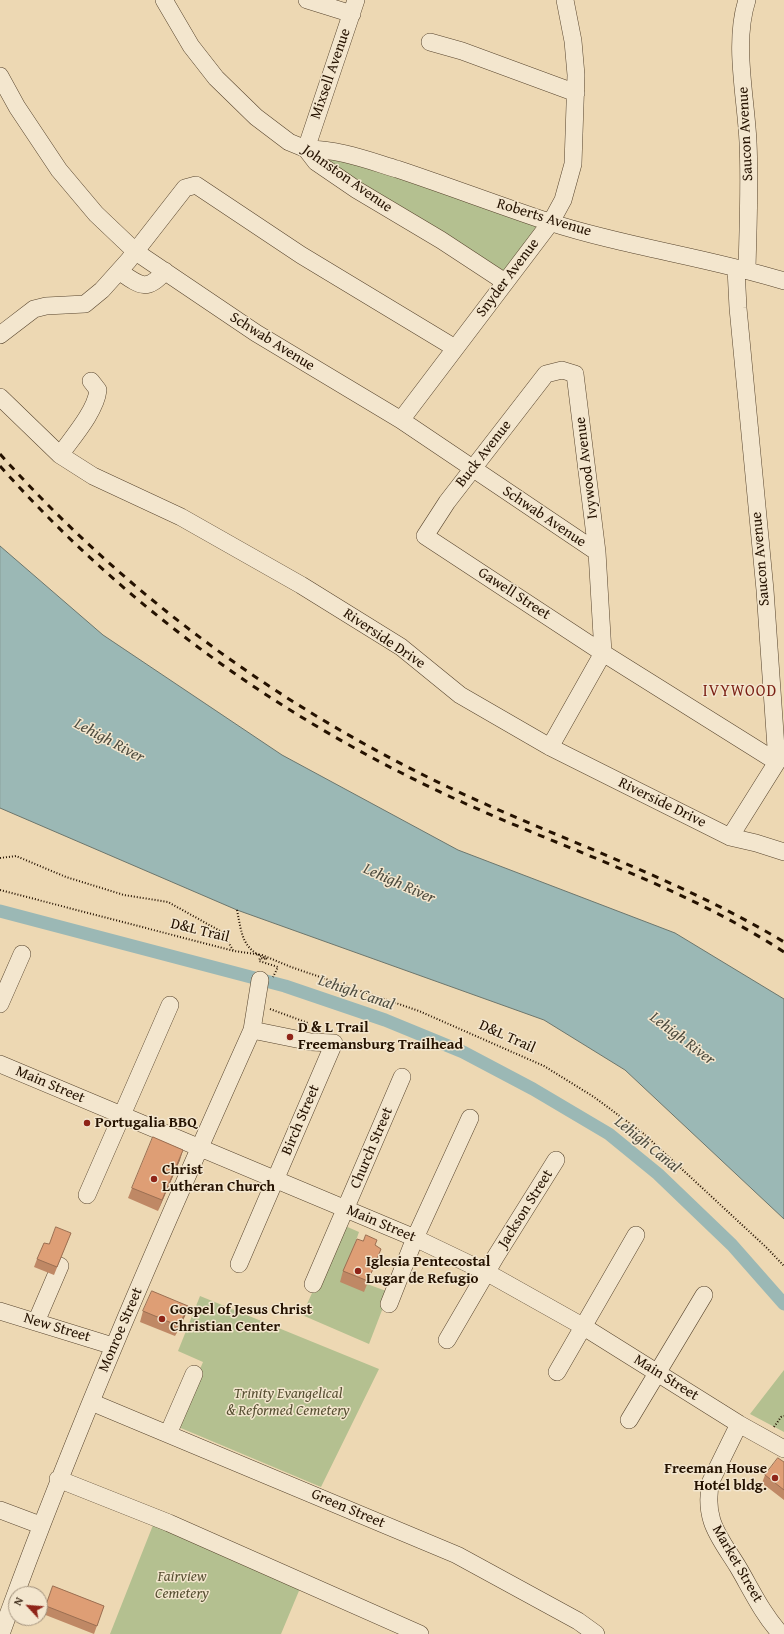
<!DOCTYPE html>
<style>
body{margin:0}
#map{position:relative;width:784px;height:1634px;overflow:hidden;background:#edd8b3;font-family:"Gentium Book Plus",serif}
canvas{display:block}
.north{position:absolute;left:8px;top:1586px;width:40px;height:40px;box-sizing:border-box;background:#f3e6ce;border:1px solid #a1917c;border-radius:50%;rotate:296deg;font-size:11px;font-weight:700;line-height:16px;text-align:center;color:#251200}
.north::after{content:'';display:block;margin:auto;width:14px;height:18px;background:#8f2418;clip-path:polygon(50% 0,100% 100%,50% 72%,0 100%)}
</style>
<div id="map">
<canvas width="784" height="1634"></canvas>
<div class="north">N</div>
</div>
<script>
const ctx = document.querySelector('canvas').getContext('2d');
ctx.lineJoin = 'round';
function paint(path, color) { ctx.fillStyle = color; ctx.fill(path, 'evenodd'); }
function stroke(path, color, width, dash) { ctx.strokeStyle = color; ctx.lineWidth = width; ctx.lineCap = dash ? 'butt' : 'round'; ctx.setLineDash(dash || []); ctx.stroke(path); }
function label(font, color, halo, rows, align = 'center') {
  ctx.font = font + ' "Gentium Book Plus",serif'; ctx.lineWidth = 3; ctx.setLineDash([]); ctx.textBaseline = 'middle'; ctx.strokeStyle = halo; ctx.fillStyle = color; for (const [text, x, y, turn = 0] of rows) {
    ctx.save(); ctx.translate(x, y); ctx.rotate((+turn || 0) * Math.PI / 180); ctx.textAlign = isNaN(turn) ? turn : align; if (halo) ctx.strokeText(text, 0, 0); ctx.fillText(text, 0, 0); ctx.restore();
  }
}
const green = new Path2D(`
 M334,157L539,225L504,271L499,270L333,168L328,160Z
 M343,1225L359,1232L353,1249L367,1284L389,1292L369,1344L302,1315Z
 M200,1296L379,1369L321,1487L176,1426L203,1362L178,1351Z
 M784,1370V1432L750,1414Z
 M155,1520L301,1586L281,1634H110Z`);
const water = new Path2D(`
 M0,546L103,635L282,755L458,850L675,933L784,999V1219L625,1070L544,1020L237,910L0,808Z`);
const canal = new Path2D(`
 M0,911L285,986L385,1020L463,1052L533,1089L609,1134L658,1174L732,1245L784,1304`);
const path = new Path2D(`
 M0,858L16,856L66,877L124,895L168,902L222,932L233,950
 M0,890L234,951L262,955L291,967L419,1011L544,1066L594,1097L644,1134L767,1248L784,1266
 M237,910C242,935 242,949 267,959L260,958L259,961L278,967L273,977
 M270,1009L308,1023L307,1026
 M774,1427L781,1417L784,1416`);
const minor = new Path2D(`
 M164,0L191,46L216,78L256,117L289,142L306,149L316,162L357,190L441,240L505,282
 M307,0L352,14
 M356,0L306,149C338,149 367,160 397,169C448,186 498,205 549,222C626,247 707,257 784,281
 M747,0C733,43 746,97 748,142C750,184 748,227 747,269
 M430,42L462,51L576,93
 M0,76L17,107L59,170L96,214L136,252L256,333L401,420L597,552
 M119,271C139,285 147,293 165,271
 M0,335L34,309L46,306L85,304L102,290L128,261L185,188L196,185L301,255L455,348
 M0,397L60,455L93,476L181,517L301,585L401,647L460,695L550,747L730,837L756,843L784,852
 M401,420L551,222L563,200L573,164L576,75L573,41L565,0
 M60,455C72,438 96,411 98,390L91,381
 M550,747L603,653L597,552L575,374L562,370L546,374L447,502L425,536L603,653L777,762
 M730,837L777,762L765,590L738,308L736,268
 M0,1004L22,954
 M0,1064L415,1238L486,1272L584,1327L739,1424L784,1449
 M87,1195L170,1005
 M239,1264L334,1043L311,1042L252,1030
 M313,1284L402,1077
 M389,1304L415,1238L470,1118
 M0,1311L113,1346
 M36,1322L60,1266
 M447,1340L496,1256L556,1160
 M557,1372L636,1235
 M91,1402L457,1555L578,1621L596,1634
 M629,1420L704,1295
 M739,1424L711,1481C708,1494 708,1508 712,1521C717,1537 729,1552 738,1567C751,1589 763,1615 781,1634
 M168,1434L194,1374
 M58,1479L169,1523L420,1634
 M0,1510L40,1525
 M1,1634C75,1429 163,1229 252,1030L260,980`);
const rail = new Path2D(`
 M0,454C126,595 278,706 448,787C560,840 678,878 784,942
 M0,466C128,610 287,723 462,802C570,851 684,887 784,952`);
const wall = new Path2D(`
 M180,1160L158,1211L128,1198L132,1188Z
 M71,1233L54,1275L34,1267L37,1259L49,1244Z
 M375,1245L381,1249L364,1292L340,1282L343,1271Z
 M188,1306L185,1316L175,1336L140,1322L143,1311Z
 M784,1462V1500L762,1483L765,1475Z
 M53,1586L104,1606L94,1634L43,1614Z`);
const shadedWall = new Path2D(`
 M183,1150L180,1160L158,1211L162,1200Z
 M188,1306L185,1316L175,1336L179,1326Z`);
const building = new Path2D(`
 M153,1137L183,1150L162,1200L132,1188Z
 M56,1227L71,1233L57,1267L37,1259L44,1243L49,1244Z
 M366,1235L377,1240L375,1245L381,1249L368,1281L343,1271L357,1239L363,1241Z
 M152,1291L188,1306L179,1326L143,1311Z
 M778,1458L784,1462V1490L765,1475Z
 M53,1586L104,1606L97,1626L46,1606Z`);
const markers = [
 [290,1037,4,"#8f2418"],
 [87,1123,4,"#8f2418"],
 [154,1179,4,"#8f2418"],
 [358,1271,4,"#8f2418"],
 [162,1319,4,"#8f2418"],
 [775,1478,4,"#8f2418"]
];
const streetNames = [
 ["Mixsell Avenue",331,74,-71],
 ["Saucon Avenue",746,134,-93],
 ["Johnston Avenue",347,179,35],
 ["Roberts Avenue",544,218,17],
 ["Snyder Avenue",508,278,-53],
 ["Schwab Avenue",272,342,32],
 ["Buck Avenue",484,454,-52],
 ["Ivywood Avenue",587,468,-97],
 ["Schwab Avenue",544,517,34],
 ["Saucon Avenue",761,559,-95],
 ["Gawell Street",514,594,33],
 ["Riverside Drive",384,639,34],
 ["Riverside Drive",662,803,26],
 ["D&L Trail",200,931,14],
 ["D&L Trail",507,1037,24],
 ["Main Street",50,1085,23],
 ["Birch Street",301,1120,-67],
 ["Church Street",372,1148,-67],
 ["Jackson Street",526,1209,-58],
 ["Main Street",381,1224,23],
 ["New Street",57,1328,17],
 ["Monroe Street",121,1330,-67],
 ["Main Street",666,1378,32],
 ["Green Street",348,1509,23],
 ["Market Street",737,1564,60]
];
const poiNames = [
 ["D & L Trail",298,1028],
 ["Freemansburg Trailhead",298,1045],
 ["Portugalia BBQ",95,1123],
 ["Christ",162,1170],
 ["Lutheran Church",162,1187],
 ["Iglesia Pentecostal",366,1262],
 ["Lugar de Refugio",366,1279],
 ["Gospel of Jesus Christ",170,1310],
 ["Christian Center",170,1327],
 ["Freeman House",767,1469,"right"],
 ["Hotel bldg.",767,1486,"right"]
];
const parkNames = [
 ["Trinity Evangelical",288,1394],
 ["& Reformed Cemetery",288,1411],
 ["Fairview",182,1577],
 ["Cemetery",182,1594]
];
const neighbourhoodNames = [
 ["IVYWOOD",740,692]
];
const waterNames = [
 ["Lehigh River",109,741,28],
 ["Lehigh River",399,884,24],
 ["Lehigh Canal",356,993,19],
 ["Lehigh River",682,1039,37],
 ["Lehigh Canal",647,1145,39]
];
paint(green, '#b4c090');
paint(water, '#9bb8b5');
stroke(water, '#6c766d', 1);
stroke(canal, '#9bb8b5', 13);
stroke(minor, '#57442d', 18);
stroke(path, '#251200', 2, [1, 2]);
stroke(minor, '#f3e6ce', 17);
stroke(rail, '#251200', 3, [7, 7]);
paint(wall, '#bf8865');
paint(shadedWall, '#9b6f52');
paint(building, '#de9e75');
stroke(building, '#9b6f52', 1);
for (const [x, y, r, color] of markers) { const dot = new Path2D(); dot.arc(x, y, r, 0, 2 * Math.PI); ctx.fillStyle = color; ctx.fill(dot); stroke(dot, '#f3e6ce', 1.5); }
label('15px', '#251200', '#f3e6ce', streetNames);
label('bold 15px', '#251200', '#f3e6ce', poiNames, 'left');
label('italic 15px', '#574f32', '#f3e6ce', parkNames);
ctx.letterSpacing = '1px';
label('16px', '#7a1f14', '#f3e6ce', neighbourhoodNames);
ctx.letterSpacing = '0px';
label('italic 16px', '#4e4c3f', '#f3e6ce', waterNames);
</script>
